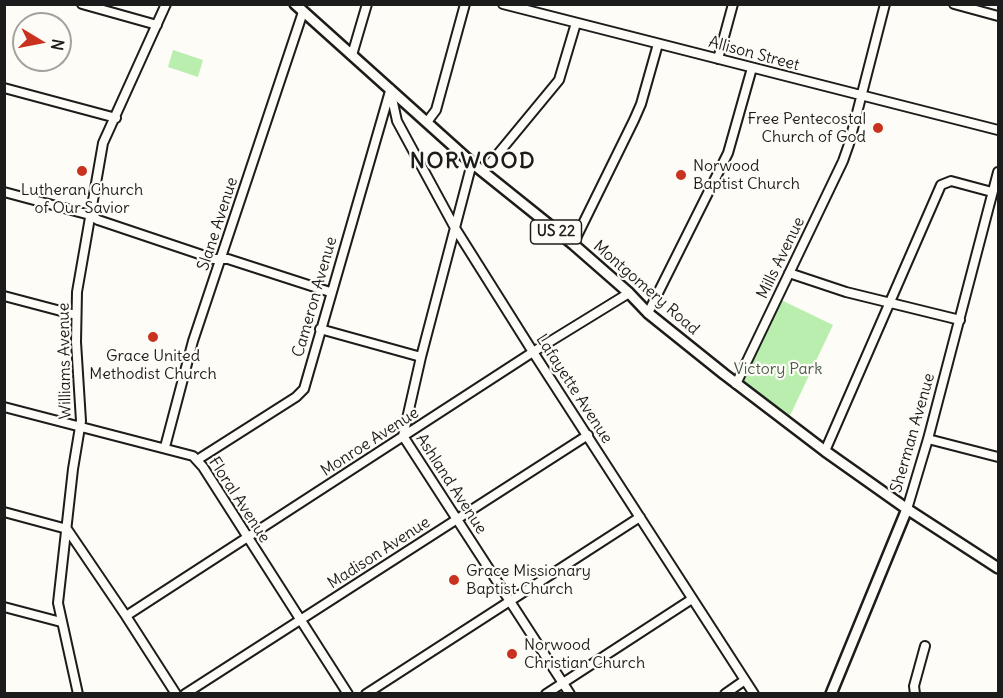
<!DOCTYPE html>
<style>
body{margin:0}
#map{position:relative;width:1003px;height:698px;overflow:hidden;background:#fdfcf7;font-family:Delius,sans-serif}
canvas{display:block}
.frame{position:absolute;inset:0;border:6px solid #1c1c1c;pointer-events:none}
.north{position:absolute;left:12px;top:12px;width:60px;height:60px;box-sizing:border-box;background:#fdfcf7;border:2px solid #a3a29f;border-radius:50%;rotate:100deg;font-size:16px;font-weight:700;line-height:24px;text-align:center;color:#1c1c1c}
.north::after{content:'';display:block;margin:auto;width:21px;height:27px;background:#c8321e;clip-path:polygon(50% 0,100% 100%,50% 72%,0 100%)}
</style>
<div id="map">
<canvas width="1003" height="698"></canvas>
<div class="frame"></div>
<div class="north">N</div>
</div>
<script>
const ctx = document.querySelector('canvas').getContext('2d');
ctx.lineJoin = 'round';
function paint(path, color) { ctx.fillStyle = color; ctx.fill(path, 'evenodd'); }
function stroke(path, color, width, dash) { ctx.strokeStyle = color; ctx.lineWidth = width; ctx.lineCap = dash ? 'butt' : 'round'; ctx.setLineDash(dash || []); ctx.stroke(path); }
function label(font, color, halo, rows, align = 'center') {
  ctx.font = font + ' Delius,sans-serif'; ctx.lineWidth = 4.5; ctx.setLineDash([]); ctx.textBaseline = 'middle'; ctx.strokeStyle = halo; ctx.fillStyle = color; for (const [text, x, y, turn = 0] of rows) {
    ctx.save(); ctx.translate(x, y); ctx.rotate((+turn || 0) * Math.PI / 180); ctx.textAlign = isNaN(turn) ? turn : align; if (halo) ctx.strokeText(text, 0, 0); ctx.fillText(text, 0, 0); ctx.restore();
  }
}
const green = new Path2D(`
 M173,50L203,60L198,77L168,67Z
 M777,298L833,325L787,422L736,384Z`);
const minor = new Path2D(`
 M82,4L157,25
 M503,4L998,130
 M954,4L998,16
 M352,55L367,4
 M718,59L733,4
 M4,88L116,118
 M390,89L397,121L455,228L533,352L754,694
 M427,122L436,110L465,4
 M472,163L421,357L403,436L570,694
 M483,172L559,80L576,23
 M4,192L90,215L98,220L214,259H228L330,292
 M573,244L634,120L641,104L658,44
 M789,273L846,292L960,320
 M4,296L76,315
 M648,313L728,153L752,68
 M320,329L421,357
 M736,384L843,161L849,144L885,4
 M4,407L193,456L203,467L348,694
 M928,439L998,457
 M165,447L193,341L303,12
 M825,451L941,185L951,181L992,192
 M197,460L296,397L304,389L390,91
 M907,509L928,439L998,172
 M4,512L67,529L126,616L176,694
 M4,607L61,622
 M126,616L533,352L629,293
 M78,694L58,603L73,469L81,421L76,342L77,292L103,143L166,4
 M185,694L588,435
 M366,694L640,517
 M546,694L692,599
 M725,694L745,680
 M915,694L914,686L925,646`);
const major = new Path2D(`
 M295,4L472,163L573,244L629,293L648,313L724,374L825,451L907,509L998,568
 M831,694L907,509`);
const markers = [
 [878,128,6,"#c8321e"],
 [82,171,6,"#c8321e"],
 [681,175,6,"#c8321e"],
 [153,337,6,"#c8321e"],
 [454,580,6,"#c8321e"],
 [512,654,6,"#c8321e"]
];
const shields = [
 [556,232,51]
];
const shieldNames = [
 ["US 22",556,232]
];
const streetNames = [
 ["Allison Street",754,54,15],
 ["Slane Avenue",218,224,-72],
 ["Mills Avenue",781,258,-64],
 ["Montgomery Road",646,288,41],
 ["Cameron Avenue",315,297,-74],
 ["Williams Avenue",65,361,-91],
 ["Lafayette Avenue",574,389,57],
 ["Sherman Avenue",913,433,-74],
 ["Monroe Avenue",370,442,-33],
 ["Ashland Avenue",451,484,57],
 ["Floral Avenue",239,500,57],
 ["Madison Avenue",379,553,-33]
];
const poiNames = [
 ["Free Pentecostal",866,119,"right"],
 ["Church of God",866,137,"right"],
 ["Norwood",693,166],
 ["Baptist Church",693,184],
 ["Lutheran Church",82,190,"center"],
 ["of Our Savior",82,208,"center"],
 ["Grace United",153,356,"center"],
 ["Methodist Church",153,374,"center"],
 ["Grace Missionary",466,571],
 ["Baptist Church",466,589],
 ["Norwood",524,645],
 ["Christian Church",524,663]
];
const parkNames = [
 ["Victory Park",778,369]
];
const districtNames = [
 ["NORWOOD",473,162]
];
paint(green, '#baeeaf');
stroke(minor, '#1c1c1c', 12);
stroke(major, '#1c1c1c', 14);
stroke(minor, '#fdfcf7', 8);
stroke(major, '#fdfcf7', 9);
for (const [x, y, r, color] of markers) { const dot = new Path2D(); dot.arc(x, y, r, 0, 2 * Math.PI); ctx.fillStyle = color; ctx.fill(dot); stroke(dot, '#fdfcf7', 2); }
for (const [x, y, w] of shields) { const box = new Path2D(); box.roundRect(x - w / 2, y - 12, w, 24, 4.5); ctx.fillStyle = '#fdfcf7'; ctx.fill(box); stroke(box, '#1c1c1c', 1.5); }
label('bold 15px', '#1c1c1c', null, shieldNames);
label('16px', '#1c1c1c', '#fdfcf7', streetNames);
label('16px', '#1c1c1c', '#fdfcf7', poiNames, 'left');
label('16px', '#4b5b48', '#fdfcf7', parkNames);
ctx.letterSpacing = '1.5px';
label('bold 22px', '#1c1c1c', '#fdfcf7', districtNames);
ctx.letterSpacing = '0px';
</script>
